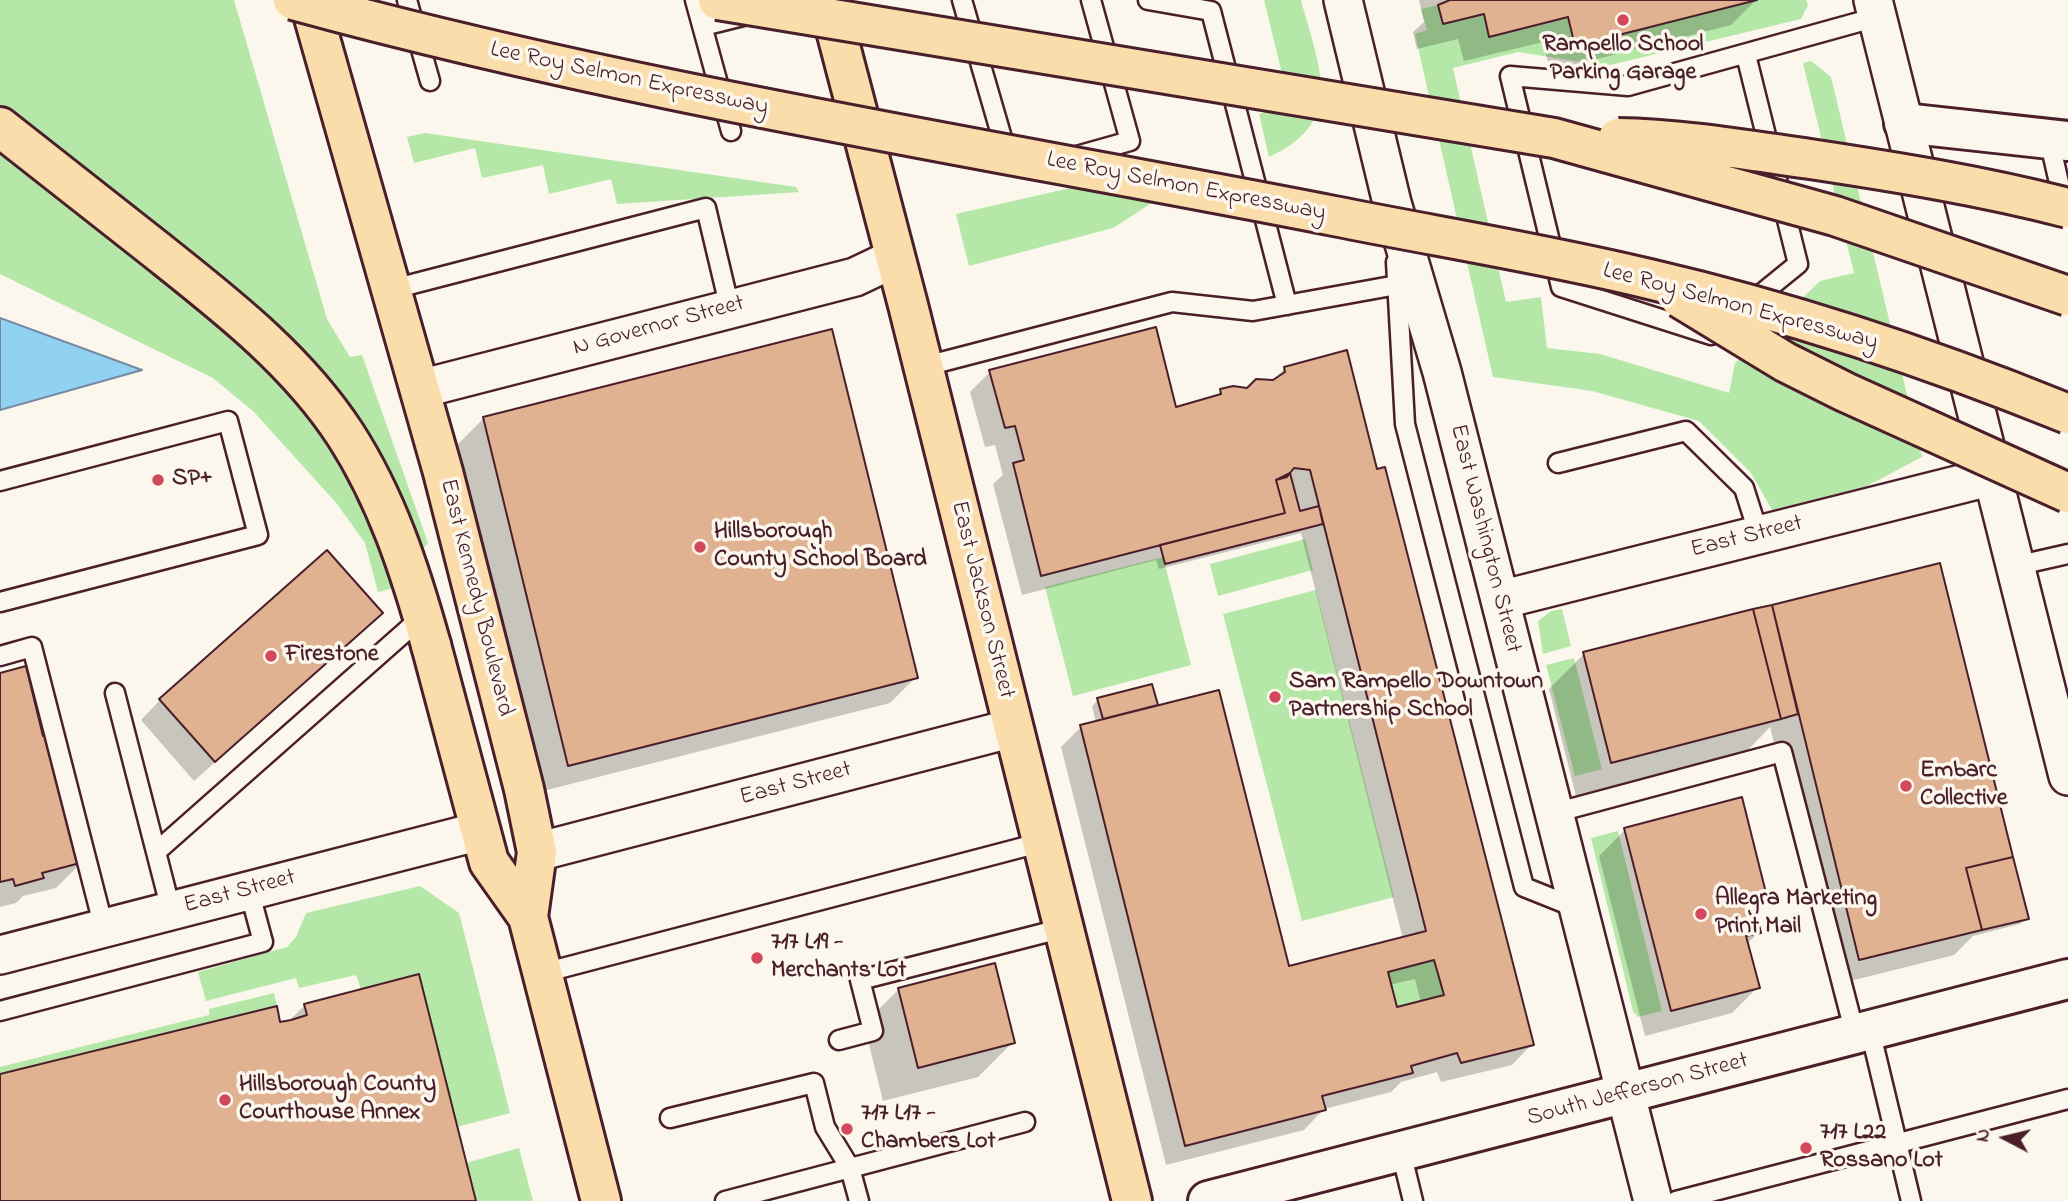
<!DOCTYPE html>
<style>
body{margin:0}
#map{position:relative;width:2068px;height:1201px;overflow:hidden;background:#fbf7ec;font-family:"Indie Flower",sans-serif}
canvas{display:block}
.north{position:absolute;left:1970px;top:1103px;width:70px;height:70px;-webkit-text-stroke:5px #fbf7ec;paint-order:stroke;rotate:277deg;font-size:19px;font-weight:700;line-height:28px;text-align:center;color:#4a1f2b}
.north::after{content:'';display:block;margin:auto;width:24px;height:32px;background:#4a1f2b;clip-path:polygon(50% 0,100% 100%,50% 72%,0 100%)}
</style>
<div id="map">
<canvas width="2068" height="1201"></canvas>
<div class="north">N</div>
</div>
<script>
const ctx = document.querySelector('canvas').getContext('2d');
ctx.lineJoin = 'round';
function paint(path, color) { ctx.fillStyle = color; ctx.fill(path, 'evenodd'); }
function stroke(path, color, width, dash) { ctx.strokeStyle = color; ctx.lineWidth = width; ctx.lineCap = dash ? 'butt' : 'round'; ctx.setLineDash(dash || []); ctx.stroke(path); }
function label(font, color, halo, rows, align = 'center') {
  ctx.font = font + ' "Indie Flower",sans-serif'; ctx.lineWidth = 7; ctx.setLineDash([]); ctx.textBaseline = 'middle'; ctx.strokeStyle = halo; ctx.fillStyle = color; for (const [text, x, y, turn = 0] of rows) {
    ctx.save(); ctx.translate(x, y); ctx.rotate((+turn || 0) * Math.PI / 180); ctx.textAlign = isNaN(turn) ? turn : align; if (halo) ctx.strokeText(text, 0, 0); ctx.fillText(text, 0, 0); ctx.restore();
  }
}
const green = new Path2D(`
 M0,0H234L327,319L350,357L362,355L428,543L399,576L402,586L378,592L365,543L337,504L254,412L213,378L0,274Z
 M1264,0H1301C1318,66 1348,121 1269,157L1259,114L1290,106Z
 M1757,0H1806L1808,5L1801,19L1606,66L1518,52L1453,68L1506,302L1541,297L1547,348L1600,354L1729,393L1735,363L1820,281L1854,273L1803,63L1811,61L1831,77L1922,457L1865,487L1772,510L1751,473L1699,421L1592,391L1493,377L1415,34L1427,30L1421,9L1438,5L1443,24L1484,14L1489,36L1568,17L1576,46Z
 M425,133L796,187L799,192L617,204L611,179L549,194L543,165L482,178L475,148L414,163L407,137Z
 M1149,170L1158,199L1113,228L969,266L956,214Z
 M1305,539L1313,570L1218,596L1210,564Z
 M1163,557L1191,665L1073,696L1045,587Z
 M1316,590L1394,897L1302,921L1223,614Z
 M1562,609L1571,646L1543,654L1538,621L1551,611Z
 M1574,658L1602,769L1575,776L1546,665Z
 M1618,831L1662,1011L1638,1017L1633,1011L1591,838Z
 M420,886L459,913L510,1113L457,1127L419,974L361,989L356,975L299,988L296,978L206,1001L198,972L287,947L296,937L306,913Z
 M1434,960L1444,995L1397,1007L1388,972Z
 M274,993L277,1006L0,1074V1067L209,1015V1009Z
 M519,1148L533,1201H476L466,1163Z`);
const water = new Path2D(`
 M0,318L142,370L0,410Z`);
const shadow = new Path2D(`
 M1419,0H1756L1731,25L1550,71L1543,42L1464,61L1458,39L1417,49L1413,32L1424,22Z
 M1285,368L1376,471L1532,1044L1512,1065L1441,1082L1437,1072L1401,1082L1391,1092L1324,1109L1304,1130L1166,1165L1061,747L1081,727L1096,723L1092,706L1098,700L1156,705L1152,709L1288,968L1403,939L1301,533L1159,569L1156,560L1022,595L993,484L1003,475L995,445L985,447L970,392L990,372L1175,409L1213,398L1221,391L1247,390L1271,382ZM1415,979L1421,1003L1396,1009L1389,985Z
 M483,419L916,677L890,703L543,791L458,444Z
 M1939,565L2027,918L2020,924L1973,936L1954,955L1834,985L1770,727L1744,754L1576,796L1549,689L1584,654Z
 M360,633L194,781L141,720L160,700Z
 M0,675L42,738L82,862L56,888L23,896L16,903L0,907Z
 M1625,830L1764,892L1752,904L1759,932L1747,944L1758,987L1732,1013L1645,1036L1599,856Z
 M899,989L1013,1042L978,1077L883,1101L864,1024Z
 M305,1005L474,1201H0V1076L278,1024L288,1022Z`);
const building = new Path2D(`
 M1450,0H1757L1575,46L1568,17L1489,37L1484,14L1443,24L1438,5Z
 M1156,327L1176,407L1221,394L1220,389L1233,386L1247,388L1256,379L1273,380L1285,372L1284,367L1347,350L1377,469L1385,467L1534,1045L1461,1063L1457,1053L1411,1066L1413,1073L1322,1096L1326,1110L1185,1146L1080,725L1219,690L1289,966L1426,931L1310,470L1294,468L1287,477L1276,480L1285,513L1041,576L1013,463L1024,460L1015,426L1005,428L989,370ZM1434,960L1444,995L1397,1007L1388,972Z
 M832,329L918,678L568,766L483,417Z
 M1290,473L1300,511L1319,506L1323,524L1165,564L1160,545L1285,513L1276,480Z
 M327,550L383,613L215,762L159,699Z
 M1940,563L2013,857L1966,868L1982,930L1859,960L1772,605Z
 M1772,605L1798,714L1781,719L1753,609Z
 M1753,609L1781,719L1611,763L1583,652Z
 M26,666L43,736L52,733L84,862L42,873L44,878L15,886L13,879L0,882V673Z
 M1152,684L1158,705L1103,719L1097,698Z
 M1742,797L1766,893L1752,896L1761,933L1746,936L1760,988L1671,1011L1624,828Z
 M2013,857L2029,919L1982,930L1966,868Z
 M995,963L1015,1043L918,1068L898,988Z
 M419,974L476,1201H0V1074L277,1006L280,1022L291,1020L307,1015L304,1004Z`);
const service = new Path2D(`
 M407,0L430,81
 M695,0L731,131
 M962,0L1007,155
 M1148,0L1211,11L1287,305
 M703,26L747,15
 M1746,55L1798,264L1750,303
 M2049,139L2065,209
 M1073,157L1130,141L1091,0
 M1396,262L1405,424L1524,887L1579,909
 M393,289L706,208L730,309
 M1715,332L1711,335L1561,287L1510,76L1628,86L1877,17
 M922,367L1172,302L1253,311L1408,283
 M1558,463L1686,431L1744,488L1759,535
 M0,481L228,421L258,535L0,602
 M2015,566L2068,554
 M0,656L32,647L104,928
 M115,693L171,910
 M1554,813L1782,752L1855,1034
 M156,852L423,616
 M543,973L1043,842
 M0,1011L263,942L249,890
 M1870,1030L1911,1201
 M839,1040L873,1031L860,980L1064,928
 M670,1118L814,1083L825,1127L850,1168L859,1201
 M1401,1152L1413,1201
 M725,1201L1025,1122
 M1676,1201L2068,1099`);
const minor = new Path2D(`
 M1343,0L1392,203L1442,372L1653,1201
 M1873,0L2068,776
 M420,389L855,277L895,258
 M1500,600L1993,476
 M537,852L1013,728
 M0,955L480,831`);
const tertiary = new Path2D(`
 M1904,123L2068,141`);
const secondary = new Path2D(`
 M1208,1201L2068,979`);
const primary = new Path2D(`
 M309,0L443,472L524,789L537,852L528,917L601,1201
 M828,0L908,305L1132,1201
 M431,645L489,862L528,917`);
const motorway = new Path2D(`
 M0,127C52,168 103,208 155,249C224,304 296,359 345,434C387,499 410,570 431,645`);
const motorwayBridge = new Path2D(`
 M293,0C636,94 987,148 1334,216C1439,237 1546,254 1649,279C1791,312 1933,359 2068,414
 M718,0L1554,138L1835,216L2068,296
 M1618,138C1682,139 1746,150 1810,159C1896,172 1983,186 2068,208
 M1680,298L1785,362L1845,392L2068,493`);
const markers = [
 [1623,20,7,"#d1495b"],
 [158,480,7,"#d1495b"],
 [700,547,7,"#d1495b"],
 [271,656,7,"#d1495b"],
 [1275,697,7,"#d1495b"],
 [1906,786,7,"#d1495b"],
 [1701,914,7,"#d1495b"],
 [757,958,7,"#d1495b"],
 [225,1100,7,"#d1495b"],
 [847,1129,7,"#d1495b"],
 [1806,1148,7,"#d1495b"]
];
const poiNames = [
 ["Rampello School",1623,46,"center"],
 ["Parking Garage",1623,74,"center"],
 ["SP+",172,480],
 ["Hillsborough",714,533],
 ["County School Board",714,561],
 ["Firestone",285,656],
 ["Sam Rampello Downtown",1289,683],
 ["Partnership School",1289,711],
 ["Embarc",1920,772],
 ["Collective",1920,800],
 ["Allegra Marketing",1715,900],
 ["Print Mail",1715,928],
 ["717 L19 -",771,944],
 ["Merchants Lot",771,972],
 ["Hillsborough County",239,1086],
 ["Courthouse Annex",239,1114],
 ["717 L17 -",861,1115],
 ["Chambers Lot",861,1143],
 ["717 L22",1820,1134],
 ["Rossano Lot",1820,1162]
];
const streetNames = [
 ["Lee Roy Selmon Expressway",629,80,12],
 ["Lee Roy Selmon Expressway",1186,188,11],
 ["Lee Roy Selmon Expressway",1740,308,15],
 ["N Governor Street",659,327,-15],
 ["East Street",1747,538,-14],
 ["East Washington Street",1484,539,76],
 ["East Kennedy Boulevard",475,598,76],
 ["East Jackson Street",981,600,76],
 ["East Street",796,785,-15],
 ["East Street",240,893,-15],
 ["South Jefferson Street",1638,1091,-15]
];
paint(green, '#b5e8a8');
paint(water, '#91d1f2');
stroke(water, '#758aa2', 2);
paint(shadow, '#0003');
paint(building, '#e0b291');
stroke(building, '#4a1f2b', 2);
stroke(service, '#4a1f2b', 23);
stroke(minor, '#4a1f2b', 42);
stroke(tertiary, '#4a1f2b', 44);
stroke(secondary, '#4a1f2b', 44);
stroke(primary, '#4a1f2b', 44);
stroke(motorway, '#4a1f2b', 44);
stroke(service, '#fbf7ec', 18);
stroke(minor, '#fbf7ec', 37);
stroke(tertiary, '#fbf7ec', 38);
stroke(secondary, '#fbf7ec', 38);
stroke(primary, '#fbddab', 38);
stroke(motorway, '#fbddab', 38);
stroke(motorwayBridge, '#4a1f2b', 44, []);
stroke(motorwayBridge, '#fbddab', 38);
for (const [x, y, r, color] of markers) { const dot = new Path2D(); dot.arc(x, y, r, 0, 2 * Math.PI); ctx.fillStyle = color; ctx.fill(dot); stroke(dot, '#fbf7ec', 2.5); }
label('bold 24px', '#4a1f2b', '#fbf7ec', poiNames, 'left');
label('24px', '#4a1f2b', '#fbf7ec', streetNames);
</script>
